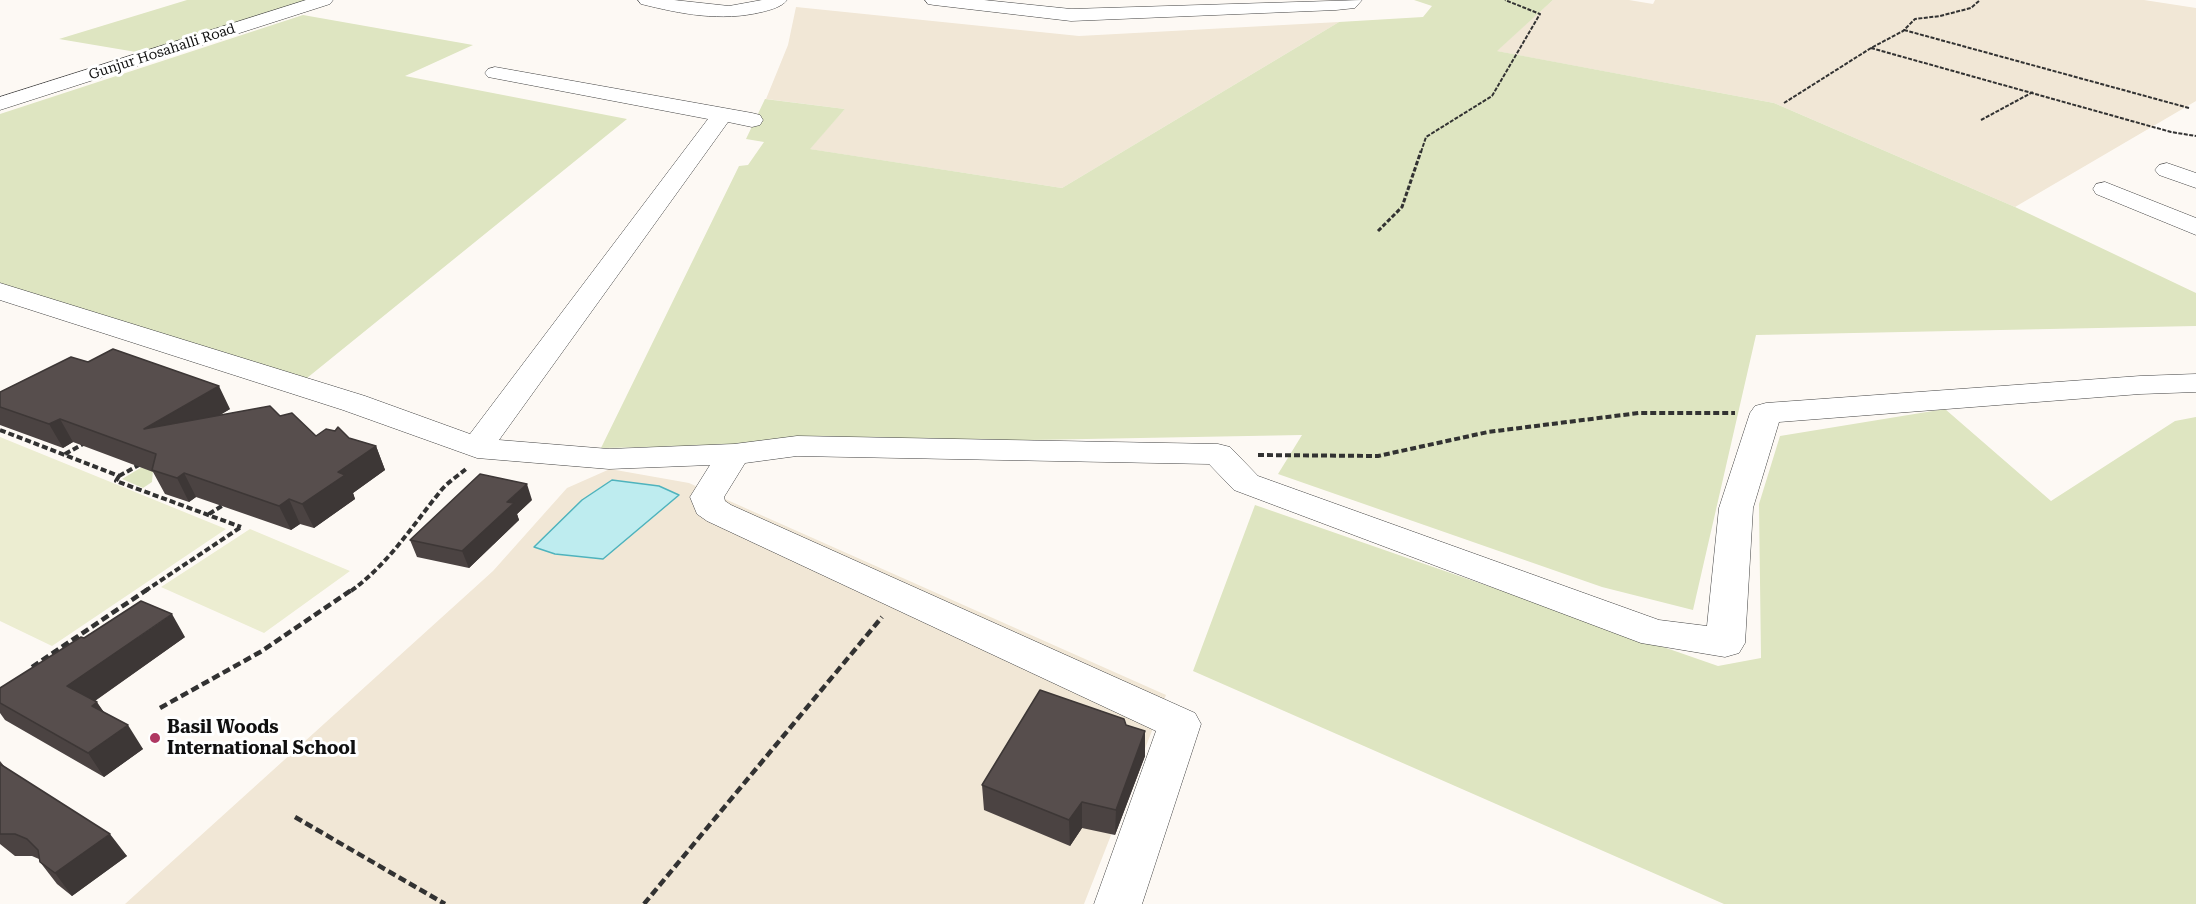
<!DOCTYPE html>
<style>
body{margin:0}
canvas{display:block;background:#fdf9f4}
</style>
<canvas width="2196" height="904"></canvas>
<script>
const ctx = document.querySelector('canvas').getContext('2d');
ctx.lineJoin = 'round';
function paint(path, color) { ctx.fillStyle = color; ctx.fill(path, 'evenodd'); }
function stroke(path, color, width, dash) { ctx.strokeStyle = color; ctx.lineWidth = width; ctx.lineCap = dash ? 'butt' : 'round'; ctx.setLineDash(dash || []); ctx.stroke(path); }
function label(font, color, halo, rows, align = 'center') {
  ctx.font = font + ' "Roboto Serif",serif'; ctx.lineWidth = 6; ctx.setLineDash([]); ctx.textBaseline = 'middle'; ctx.strokeStyle = halo; ctx.fillStyle = color; for (const [text, x, y, turn = 0] of rows) {
    ctx.save(); ctx.translate(x, y); ctx.rotate((+turn || 0) * Math.PI / 180); ctx.textAlign = isNaN(turn) ? turn : align; if (halo) ctx.strokeText(text, 0, 0); ctx.fillText(text, 0, 0); ctx.restore();
  }
}
const farmland = new Path2D(`
 M1553,0H1629L1653,4L1655,0H2144L2196,8V101L2015,207L1774,103L1496,51Z
 M796,7L1079,36L1339,22L1062,188L809,149L845,109L766,99L788,45Z
 M610,469L689,483L1166,695L1084,904H125L493,571L567,488Z`);
const green = new Path2D(`
 M187,0H308L142,53L59,39Z
 M1414,0H1553L1497,51L1774,103L2015,207L2196,293V326L1756,335L1693,610L1602,587L1278,474L1302,435L601,448L739,166L748,165L764,142L746,139L765,99L845,109L810,149L1062,188L1339,22L1423,17L1432,6Z
 M303,15L473,45L405,76L627,119L307,378L0,285V114Z
 M1945,409L2051,501L2175,421L2196,417V904H1724L1193,671L1255,505L1718,666L1761,658L1759,504L1780,436Z
 M172,449L153,471L152,482L143,488L122,479Z`);
const pitch = new Path2D(`
 M0,437L226,529L52,646L0,621Z
 M250,529L350,571L264,633L161,587Z`);
const water = new Path2D(`
 M612,480L659,486L679,495L603,559L555,554L534,547L582,500Z`);
const pathFar3 = new Path2D(`
 M1904,30L2189,108
 M1871,48L2171,132L2196,136
 M1784,103L1871,48L1903,31L1915,19L1940,16L1971,8L1980,0
 M1981,120L2033,92
 M1421,152L1426,137L1492,96L1540,14L1505,0`);
const pathFar2 = new Path2D(`
 M1378,231L1402,207L1421,151`);
const pathFar1 = new Path2D(`
 M0,430L119,476
 M65,454L85,443
 M1258,455L1378,456L1488,432L1639,413H1735
 M119,476L116,481L241,527
 M119,476L139,465
 M209,514L225,504
 M145,591L241,527
 M351,591C389,563 410,529 439,493C446,483 458,476 467,468`);
const path = new Path2D(`
 M32,667L148,589
 M160,708L262,651L353,589
 M295,817L445,904
 M644,904L882,617`);
const minor = new Path2D(`
 M306,0H333L330,4L0,110V97Z
 M638,0H674L729,6L762,0H787C782,7 770,10 762,12C721,22 681,14 641,4Z
 M925,0H984L1071,9L1362,0L1355,8L1336,10L1071,21L934,5L928,4Z
 M495,67L752,113L760,115L763,120L760,125L752,127L728,122L499,440L609,449L734,444L797,436L1218,444L1230,447L1258,476L1659,620L1707,626L1719,508L1750,413L1755,406L1766,403L2140,376L2196,374V392L2140,394L1779,422L1753,508L1745,643L1739,653L1725,657L1641,643L1234,490L1209,464L797,456L745,463L724,497L725,501L731,505L1195,713L1201,724L1142,904H1094L1156,731L707,521L697,514L690,497L710,465L609,469L477,458L343,410L0,300V283L365,396L470,434L708,119L488,77L485,73L488,69Z
 M2167,163L2196,173V188L2159,175L2155,170L2159,165Z
 M2105,182L2196,218V235L2096,194L2093,189L2096,184Z`);
const wall = new Path2D(`
 M0,392L230,409L220,415L280,416L316,436L349,438L376,446L385,470L353,493L355,499L314,528L300,524L291,530L196,497L189,502L165,494L153,472L73,442L63,448L0,425Z
 M532,500L517,514L519,520L469,568L417,557L410,540Z
 M185,637L95,701L104,712L143,749L104,777L5,720L0,713V688L84,638Z
 M1126,725L1145,731V756L1115,835L1082,828L1070,846L984,810L982,785Z
 M0,761L4,766L127,856L72,896L57,884L40,862L39,859L32,856H15L0,844Z`);
const shadedWall = new Path2D(`
 M219,386L230,409L156,453L144,429Z
 M60,419L73,442L63,448L49,424Z
 M376,446L385,470L353,493L355,499L314,528L302,504L338,472Z
 M184,473L196,497L189,502L177,478Z
 M527,484L532,500L517,514L519,520L469,568L462,551L507,502Z
 M289,499L300,524L291,530L279,506Z
 M172,614L185,637L83,709L67,686Z
 M97,702L113,726L92,706Z
 M128,725L143,749L104,777L88,753Z
 M1145,731V756L1115,835L1116,810Z
 M1082,802V828L1070,846L1069,820Z
 M110,834L127,856L72,896L55,873Z`);
const building = new Path2D(`
 M113,349L219,386L144,429L270,406L280,416L292,413L316,436L326,429L335,431L338,427L349,438L376,446L338,472L345,475L302,504L289,499L279,506L184,473L177,478L152,470L156,454L60,419L49,424L0,407V392L71,357L88,362Z
 M480,474L527,484L507,502L514,503L462,551L410,540Z
 M141,601L172,614L67,686L97,702L92,706L128,725L88,753L0,703V688L81,637L84,638Z
 M1040,690L1124,719L1126,725L1145,731L1116,810L1082,802L1069,820L982,785Z
 M0,764L110,834L55,873L40,862L38,850L27,839L15,834H0Z`);
const markers = [
 [155,738,6,"#af3862"]
];
const farStreetnames = [
 ["Gunjur Hosahalli Road",162,52,-18]
];
const nearPoinames = [
 ["Basil Woods",167,728],
 ["International School",167,749]
];
paint(farmland, '#f1e7d6');
paint(green, '#dee5c1');
paint(pitch, '#ecedd1');
paint(water, '#beecef');
stroke(water, '#4eb3bd', 1.5);
stroke(minor, '#434343', 1);
stroke(pathFar3, '#323232', 2, [4, 1.5]);
stroke(pathFar2, '#323232', 3, [4.5, 2]);
stroke(pathFar1, '#323232', 4, [6, 3]);
stroke(path, '#323232', 4.5, [8, 4]);
paint(minor, '#fff');
paint(wall, '#4b4342');
paint(shadedWall, '#3d3736');
paint(building, '#574e4d');
stroke(building, '#3d3736', 1.5);
for (const [x, y, r, color] of markers) { const dot = new Path2D(); dot.arc(x, y, r, 0, 2 * Math.PI); ctx.fillStyle = color; ctx.fill(dot); stroke(dot, '#fff', 2); }
label('14px', '#101010', '#fff', farStreetnames);
label('bold 18px', '#101010', '#fff', nearPoinames, 'left');
</script>
